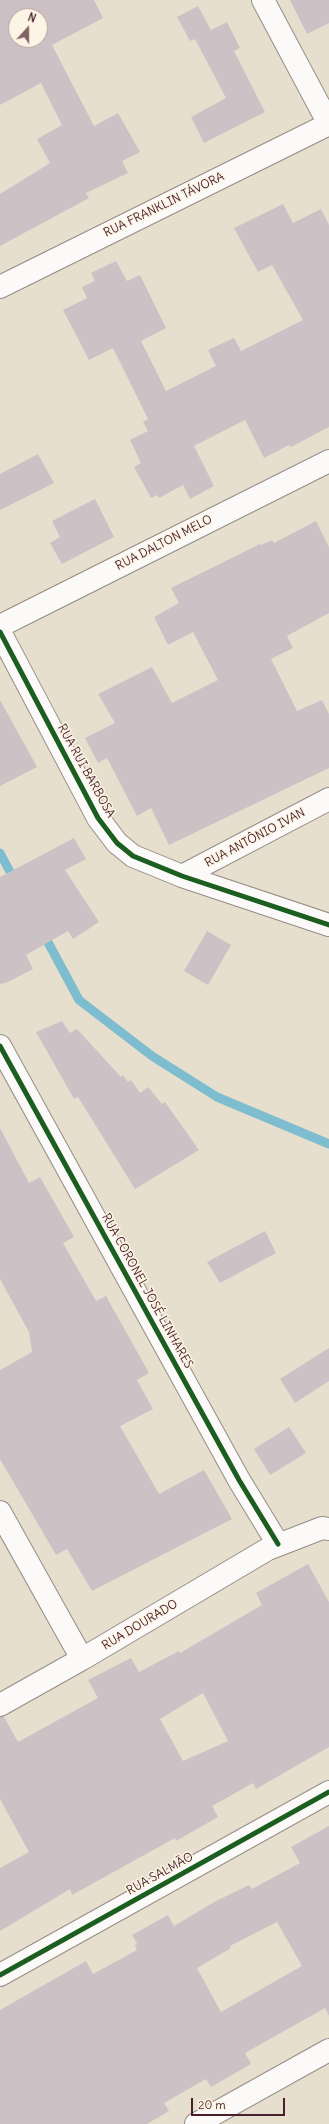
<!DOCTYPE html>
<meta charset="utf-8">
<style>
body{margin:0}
#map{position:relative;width:329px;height:2124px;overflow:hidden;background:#e6dfce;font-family:Delius,sans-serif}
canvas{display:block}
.north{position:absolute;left:8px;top:8px;width:40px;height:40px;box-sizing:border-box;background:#fcf5e5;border:1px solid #b59f9b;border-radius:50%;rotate:21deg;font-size:11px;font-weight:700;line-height:16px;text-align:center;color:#4a1f2b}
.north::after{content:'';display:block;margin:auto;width:14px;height:18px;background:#816264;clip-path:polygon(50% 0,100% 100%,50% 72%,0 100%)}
.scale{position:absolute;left:191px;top:2098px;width:94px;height:18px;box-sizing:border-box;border:2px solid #4a1f2b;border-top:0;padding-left:5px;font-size:12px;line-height:14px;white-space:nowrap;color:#4a1f2b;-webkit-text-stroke:3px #fcf5e5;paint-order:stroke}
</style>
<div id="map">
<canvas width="329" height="2124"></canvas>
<div class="north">N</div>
<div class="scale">20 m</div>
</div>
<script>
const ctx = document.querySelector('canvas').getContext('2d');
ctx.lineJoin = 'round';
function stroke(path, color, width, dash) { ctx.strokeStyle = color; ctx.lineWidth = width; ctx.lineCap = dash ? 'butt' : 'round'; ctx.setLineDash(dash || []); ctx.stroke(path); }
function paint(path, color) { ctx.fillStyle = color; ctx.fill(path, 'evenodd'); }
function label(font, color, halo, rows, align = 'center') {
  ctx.font = font + ' Delius,sans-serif'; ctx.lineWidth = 3; ctx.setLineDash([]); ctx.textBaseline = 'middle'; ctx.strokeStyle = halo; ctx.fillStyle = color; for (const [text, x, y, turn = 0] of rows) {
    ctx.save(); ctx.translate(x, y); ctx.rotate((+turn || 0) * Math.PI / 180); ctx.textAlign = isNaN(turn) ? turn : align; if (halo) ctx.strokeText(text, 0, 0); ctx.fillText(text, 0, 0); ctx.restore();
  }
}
const stream = new Path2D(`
 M0,853L16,883
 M43,933L79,1000L152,1056L217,1097L329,1144`);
const building = new Path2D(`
 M0,0H94L103,18L52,45L94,126L118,113L140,152L122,161L128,173L86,193L89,198L0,246V194L50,163L37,139L62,125L41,83L0,105ZM16,16H40V40H16Z
 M290,0H329V23L307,34Z
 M198,6L211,30L227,22L240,48L234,51L265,112L204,143L191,117L226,98L195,39L190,41L177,17Z
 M283,204L293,223L321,209L329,225V427L291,447L289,445L264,458L245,420L194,446L214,486L190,499L183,485L159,498L157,495L151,498L134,467L141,463L130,440L148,431L143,422L148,419L113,348L89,360L63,310L87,298L82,287L95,281L91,273L116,261L127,281L140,275L166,328L141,341L166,391L216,366L208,350L234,338L241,351L303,320L272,265L258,272L234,228Z
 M38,454L54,483L0,510V474Z
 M95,499L114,537L62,564L50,543L60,537L52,521Z
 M316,521L329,547V613L287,636L293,648L271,659L297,711L322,700L329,714V768L169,845L151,808L137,816L107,758L98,763L85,738L115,723L98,694L152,667L172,703L218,680L193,632L168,645L154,617L179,603L171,588L260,544L261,545L272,540L274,543Z
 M0,700L37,767L0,786Z
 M74,838L86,859L65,870L99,922L73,939L68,931L26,955L33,969L8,982L0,984V877Z
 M207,931L231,945L208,985L184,971Z
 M62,1021L70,1033L77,1029L121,1077L123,1075L128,1082L131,1080L140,1093L148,1087L162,1104L165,1102L199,1150L135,1189L78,1097L74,1099L36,1032Z
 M0,1128L29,1183L40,1177L74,1237L63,1243L96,1301L106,1296L149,1373L137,1380L153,1409L120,1426L159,1494L204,1470L232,1519L92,1591L67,1549L56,1555L0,1459V1370L32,1352L29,1332L0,1279Z
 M265,1231L276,1253L220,1283L207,1262Z
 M329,1348V1381L295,1403L280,1379Z
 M289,1427L306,1453L270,1475L254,1449Z
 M308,1564L329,1602V1747L256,1789L253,1783L212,1806L218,1817L176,1841L175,1838L72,1895L70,1889L0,1931V1868L29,1852L0,1799V1717H4L18,1742L98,1698L88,1680L131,1658L139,1672L179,1651L180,1653L262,1605L256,1593ZM203,1693L228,1741L183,1761L160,1719Z
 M329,1826V2016L325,2008L245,2053L251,2064L211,2087L206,2079L164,2103L169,2111L147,2124H0V2010L86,1961L93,1974L137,1950L135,1945L137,1943L132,1935L168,1915L174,1926L216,1901L249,1885L252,1889L300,1863L291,1847ZM277,1922L302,1966L221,2012L197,1968L231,1948L230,1946Z`);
const minor = new Path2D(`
 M263,0L329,124
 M0,287L329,124
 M0,626L329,461
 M0,632L98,818L117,843L133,856L182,876L329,925
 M182,876L329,799
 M0,1046L239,1480L278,1544
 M0,1512L82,1659
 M0,1705L82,1659L268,1549L322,1528L329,1529
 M0,1975L329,1792`);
const secondary = new Path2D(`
 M196,2124L329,2050`);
const cycleway = new Path2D(`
 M0,632L98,818L117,843L133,856L182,876L329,925
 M0,1046L239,1480L278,1544
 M0,1975L329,1792`);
const streetNames = [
 ["RUA FRANKLIN TÁVORA",164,205,-26],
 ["RUA DALTON MELO",164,543,-27],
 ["RUA RUI BARBOSA",86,771,61],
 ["RUA ANTÔNIO IVAN",255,838,-28],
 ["RUA CORONEL JOSÉ LINHARES",147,1291,61],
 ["RUA DOURADO",140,1625,-31],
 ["RUA SALMÃO",160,1874,-29]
];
stroke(stream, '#7dbdcf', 9);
paint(building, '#ccc2c6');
stroke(minor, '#978c86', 24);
stroke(secondary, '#978c86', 24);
stroke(minor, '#fbfaf8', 22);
stroke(secondary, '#fbfaf8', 22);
stroke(cycleway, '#1b5e20', 5);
label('12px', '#4a1f2b', '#fcf5e5', streetNames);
</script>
